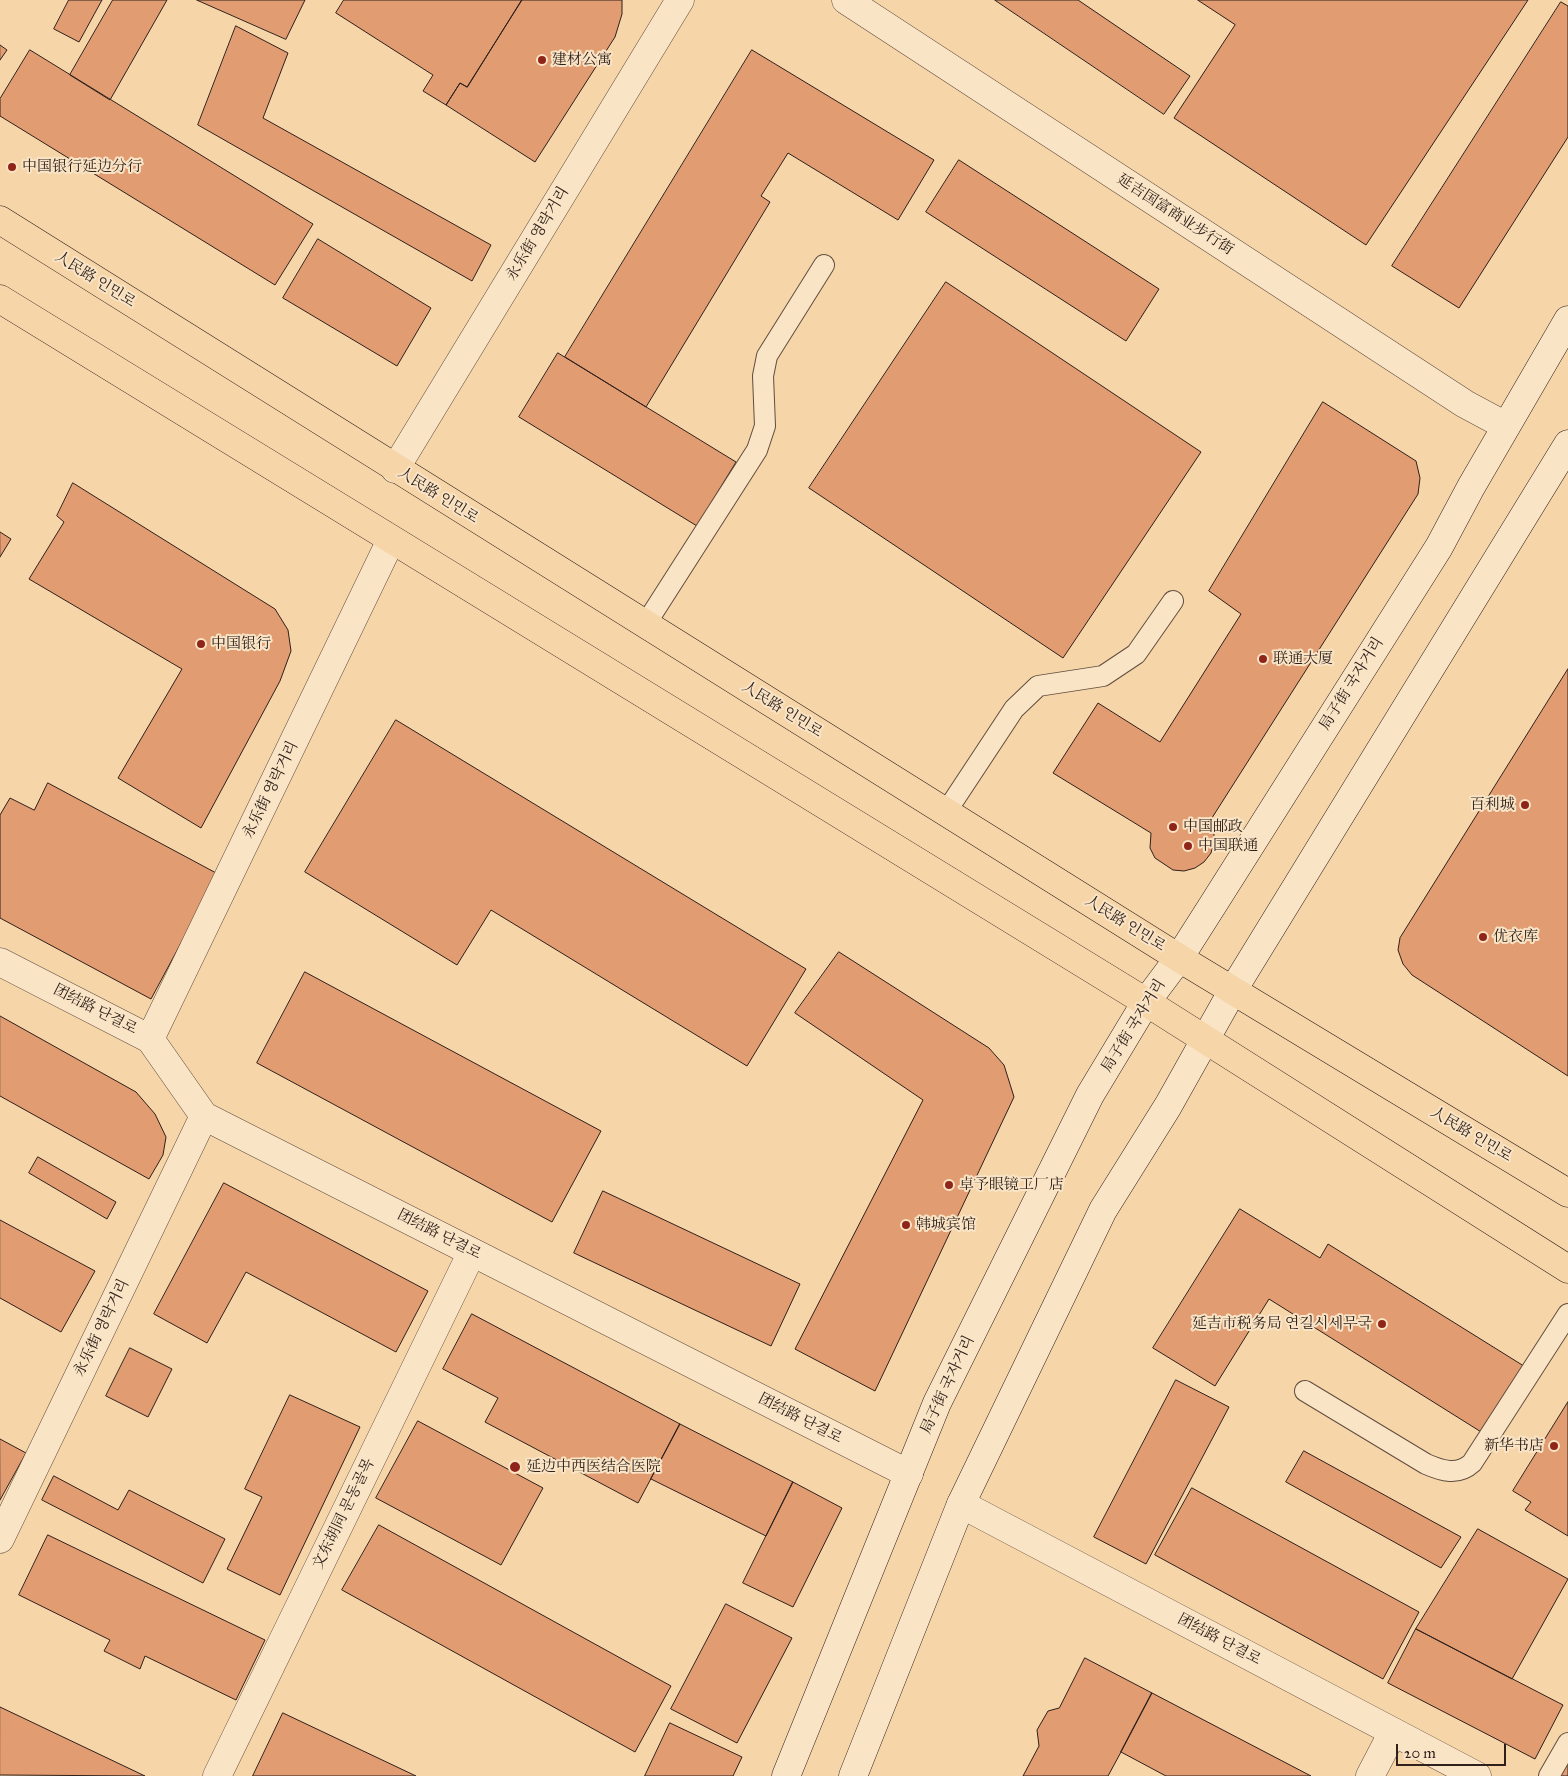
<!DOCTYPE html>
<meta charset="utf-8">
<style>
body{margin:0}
#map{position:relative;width:1568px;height:1776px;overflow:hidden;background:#f6d5a8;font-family:"IM FELL Great Primer",serif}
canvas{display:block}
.scale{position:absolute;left:1396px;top:1744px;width:110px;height:22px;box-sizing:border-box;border:2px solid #2f201b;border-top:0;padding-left:6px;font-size:15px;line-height:18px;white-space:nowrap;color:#2f201b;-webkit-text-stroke:4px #f9e4c6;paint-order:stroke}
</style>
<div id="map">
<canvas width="1568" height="1776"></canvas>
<div class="scale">20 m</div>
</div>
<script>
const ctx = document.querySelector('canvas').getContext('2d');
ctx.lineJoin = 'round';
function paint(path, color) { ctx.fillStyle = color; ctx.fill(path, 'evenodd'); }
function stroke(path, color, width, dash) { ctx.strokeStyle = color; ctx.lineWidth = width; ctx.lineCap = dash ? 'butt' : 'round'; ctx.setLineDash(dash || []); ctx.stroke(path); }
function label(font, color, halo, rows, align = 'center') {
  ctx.font = font + ' "IM FELL Great Primer","Noto Serif SC","Noto Serif KR",serif'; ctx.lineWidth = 4; ctx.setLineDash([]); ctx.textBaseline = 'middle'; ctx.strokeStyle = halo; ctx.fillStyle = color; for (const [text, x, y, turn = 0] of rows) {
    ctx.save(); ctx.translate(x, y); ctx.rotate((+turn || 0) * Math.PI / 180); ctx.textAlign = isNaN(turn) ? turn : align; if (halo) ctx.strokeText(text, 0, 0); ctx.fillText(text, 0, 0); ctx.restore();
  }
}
const building = new Path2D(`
 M69,0H102L79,42L54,29Z
 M113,0H167L110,100L70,75Z
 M197,0H305L286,39Z
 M344,0H522L467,87L460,83L446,105L423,91L433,75L336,13Z
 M522,0H622V14L615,37L535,162L446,105L460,83L467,87Z
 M995,0H1078L1190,76L1164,114Z
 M1198,0H1528L1366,245L1174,118L1235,25Z
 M1561,2L1568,6V137L1459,308L1392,266Z
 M236,26L288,53L263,118L491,245L472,281L198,125Z
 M0,45L7,50L0,60Z
 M30,50L313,224L275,285L0,116V99Z
 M752,50L934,160L898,220L788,153L761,196L770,202L646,407L565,357Z
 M959,160L1159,289L1126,341L926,212Z
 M318,239L431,308L397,366L283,298Z
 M946,282L1201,452L1063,658L809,488Z
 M558,353L736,462L697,526L519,417Z
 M1323,402L1416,461L1420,478L1418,494L1210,821L1214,831V842L1211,853L1204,862L1195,868L1184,871L1173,870L1155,858L1150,848L1151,833L1053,773L1098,703L1160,742L1241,614L1209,591Z
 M73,483L275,609L288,630L291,651L280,681L201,828L118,778L182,669L29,579L64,522L57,516Z
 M0,532L11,539L0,557Z
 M1568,669V1076L1412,975L1403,964L1398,950L1400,938Z
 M396,720L806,969L747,1066L491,910L457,965L305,872Z
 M48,783L218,874L151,999L0,918V815L10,798L34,810Z
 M839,952L989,1048L1004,1065L1014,1097L875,1391L795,1349L923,1100L795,1013Z
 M305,972L601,1131L552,1222L257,1063Z
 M0,1016L136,1092L155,1114L166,1137L163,1155L149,1179L0,1096Z
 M38,1157L116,1202L107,1219L29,1173Z
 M224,1183L428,1291L396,1352L246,1272L207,1343L154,1314Z
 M603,1191L800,1284L771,1346L574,1253Z
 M1240,1209L1320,1258L1328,1244L1527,1368L1486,1435L1269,1299L1215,1386L1153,1348Z
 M0,1220L95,1271L61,1332L0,1298Z
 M472,1314L680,1424L638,1503L485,1422L498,1398L443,1369Z
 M130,1348L172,1369L148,1417L106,1396Z
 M1176,1380L1229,1407L1146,1564L1094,1537Z
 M290,1395L360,1427L280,1595L227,1569L262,1497L245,1489Z
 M1568,1402V1536L1525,1510L1531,1502L1513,1491Z
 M418,1421L543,1488L501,1565L376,1498Z
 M680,1424L793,1482L766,1536L651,1479Z
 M0,1439L26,1453L0,1500Z
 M1304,1451L1461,1537L1441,1568L1286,1482Z
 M54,1476L118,1510L129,1490L225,1539L203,1583L42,1500Z
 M793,1482L842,1508L793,1607L743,1583Z
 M1192,1488L1419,1612L1383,1679L1155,1555Z
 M379,1525L671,1686L635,1752L342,1590Z
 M1478,1529L1568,1579L1512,1679L1416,1629Z
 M48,1535L265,1640L236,1700L145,1656L140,1669L104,1651L110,1640L19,1595Z
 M726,1604L792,1638L737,1743L671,1709Z
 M1416,1629L1563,1705L1535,1759L1388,1683Z
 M1085,1658L1152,1693L1121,1752L1108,1776H1023L1039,1746L1037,1730L1048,1711L1059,1708Z
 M1152,1693L1311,1776H1166L1121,1752Z
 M0,1707L145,1776L0,1775Z
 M283,1713L416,1776H253Z
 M670,1723L742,1757L733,1776H645Z
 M1568,1759V1776H1560Z`);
const service = new Path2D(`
 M645,625L757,450L765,426L763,376L767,356L824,265
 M946,812L1014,709L1038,686L1103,676L1136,654L1173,601
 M1305,1391L1426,1464C1442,1471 1458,1476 1472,1463L1568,1314
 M1549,1776L1568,1743`);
const pedestrian = new Path2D(`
 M846,0L1465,404L1506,426`);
const minor = new Path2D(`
 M0,962L150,1039L204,1116L909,1474
 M150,1039L391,540
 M961,1504L1477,1776
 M0,1539L204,1116
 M217,1776L472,1252
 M1370,1776L1393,1732`);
const tertiary = new Path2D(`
 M395,469L680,0`);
const secondary = new Path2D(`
 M786,1776L937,1403L1090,1095L1146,1002L1179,958L1214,903L1439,547L1471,487L1568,320
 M853,1776L961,1504L1103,1210L1168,1106L1233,990L1568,444`);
const primary = new Path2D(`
 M0,220L1179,958L1568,1193
 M0,299L1146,1002L1568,1269`);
const markers = [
 [542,60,5,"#8f2418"],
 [12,167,5,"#8f2418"],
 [201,644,5,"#8f2418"],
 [1263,659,5,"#8f2418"],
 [1525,805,5,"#8f2418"],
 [1173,827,5,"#8f2418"],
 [1188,846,5,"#8f2418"],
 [1483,937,5,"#8f2418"],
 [949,1185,5,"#8f2418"],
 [906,1225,5,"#8f2418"],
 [1382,1324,5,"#8f2418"],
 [1554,1446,5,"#8f2418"],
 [515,1467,6,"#8f2418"]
];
const poiNames = [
 ["建材公寓",552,60],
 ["中国银行延边分行",22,167],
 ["中国银行",211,644],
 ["联通大厦",1273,659],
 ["百利城",1515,805,"right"],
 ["中国邮政",1183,827],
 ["中国联通",1198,846],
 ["优衣库",1493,937],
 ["卓予眼镜工厂店",959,1185],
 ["韩城宾馆",916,1225],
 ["延吉市税务局 연길시세무국",1372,1324,"right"],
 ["新华书店",1544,1446,"right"],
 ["延边中西医结合医院",526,1467]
];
const streetNames = [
 ["延吉国富商业步行街",1175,215,33],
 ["永乐街 영락거리",538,234,-59],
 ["人民路 인민로",95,280,32],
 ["人民路 인민로",438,496,32],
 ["局子街 국자거리",1352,684,-58],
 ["人民路 인민로",782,710,32],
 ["永乐街 영락거리",271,790,-64],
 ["人民路 인민로",1125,924,32],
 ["团结路 단결로",95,1010,27],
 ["局子街 국자거리",1134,1026,-58],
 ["人民路 인민로",1471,1135,31],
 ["团结路 단결로",439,1235,27],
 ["永乐街 영락거리",102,1328,-64],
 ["局子街 국자거리",948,1385,-65],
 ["团结路 단결로",800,1419,27],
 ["文东胡同 문동골목",344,1514,-64],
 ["团结路 단결로",1219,1640,28]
];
paint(building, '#e19c72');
stroke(building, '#2f201b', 1);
stroke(service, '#614d3e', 22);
stroke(pedestrian, '#614d3e', 29);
stroke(minor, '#614d3e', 29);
stroke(tertiary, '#614d3e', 29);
stroke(secondary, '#2f201b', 29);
stroke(primary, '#2f201b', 29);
stroke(service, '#f9e4c6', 20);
stroke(pedestrian, '#f9e4c6', 28);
stroke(minor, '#f9e4c6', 28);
stroke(tertiary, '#f9e4c6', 28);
stroke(secondary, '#f9e4c6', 28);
stroke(primary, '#f6d5a8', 28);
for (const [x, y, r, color] of markers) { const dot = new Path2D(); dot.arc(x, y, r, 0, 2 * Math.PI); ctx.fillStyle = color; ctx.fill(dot); stroke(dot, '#f9e4c6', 2); }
label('15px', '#2f201b', '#f9e4c6', poiNames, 'left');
label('15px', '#2f201b', '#f9e4c6', streetNames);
</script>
